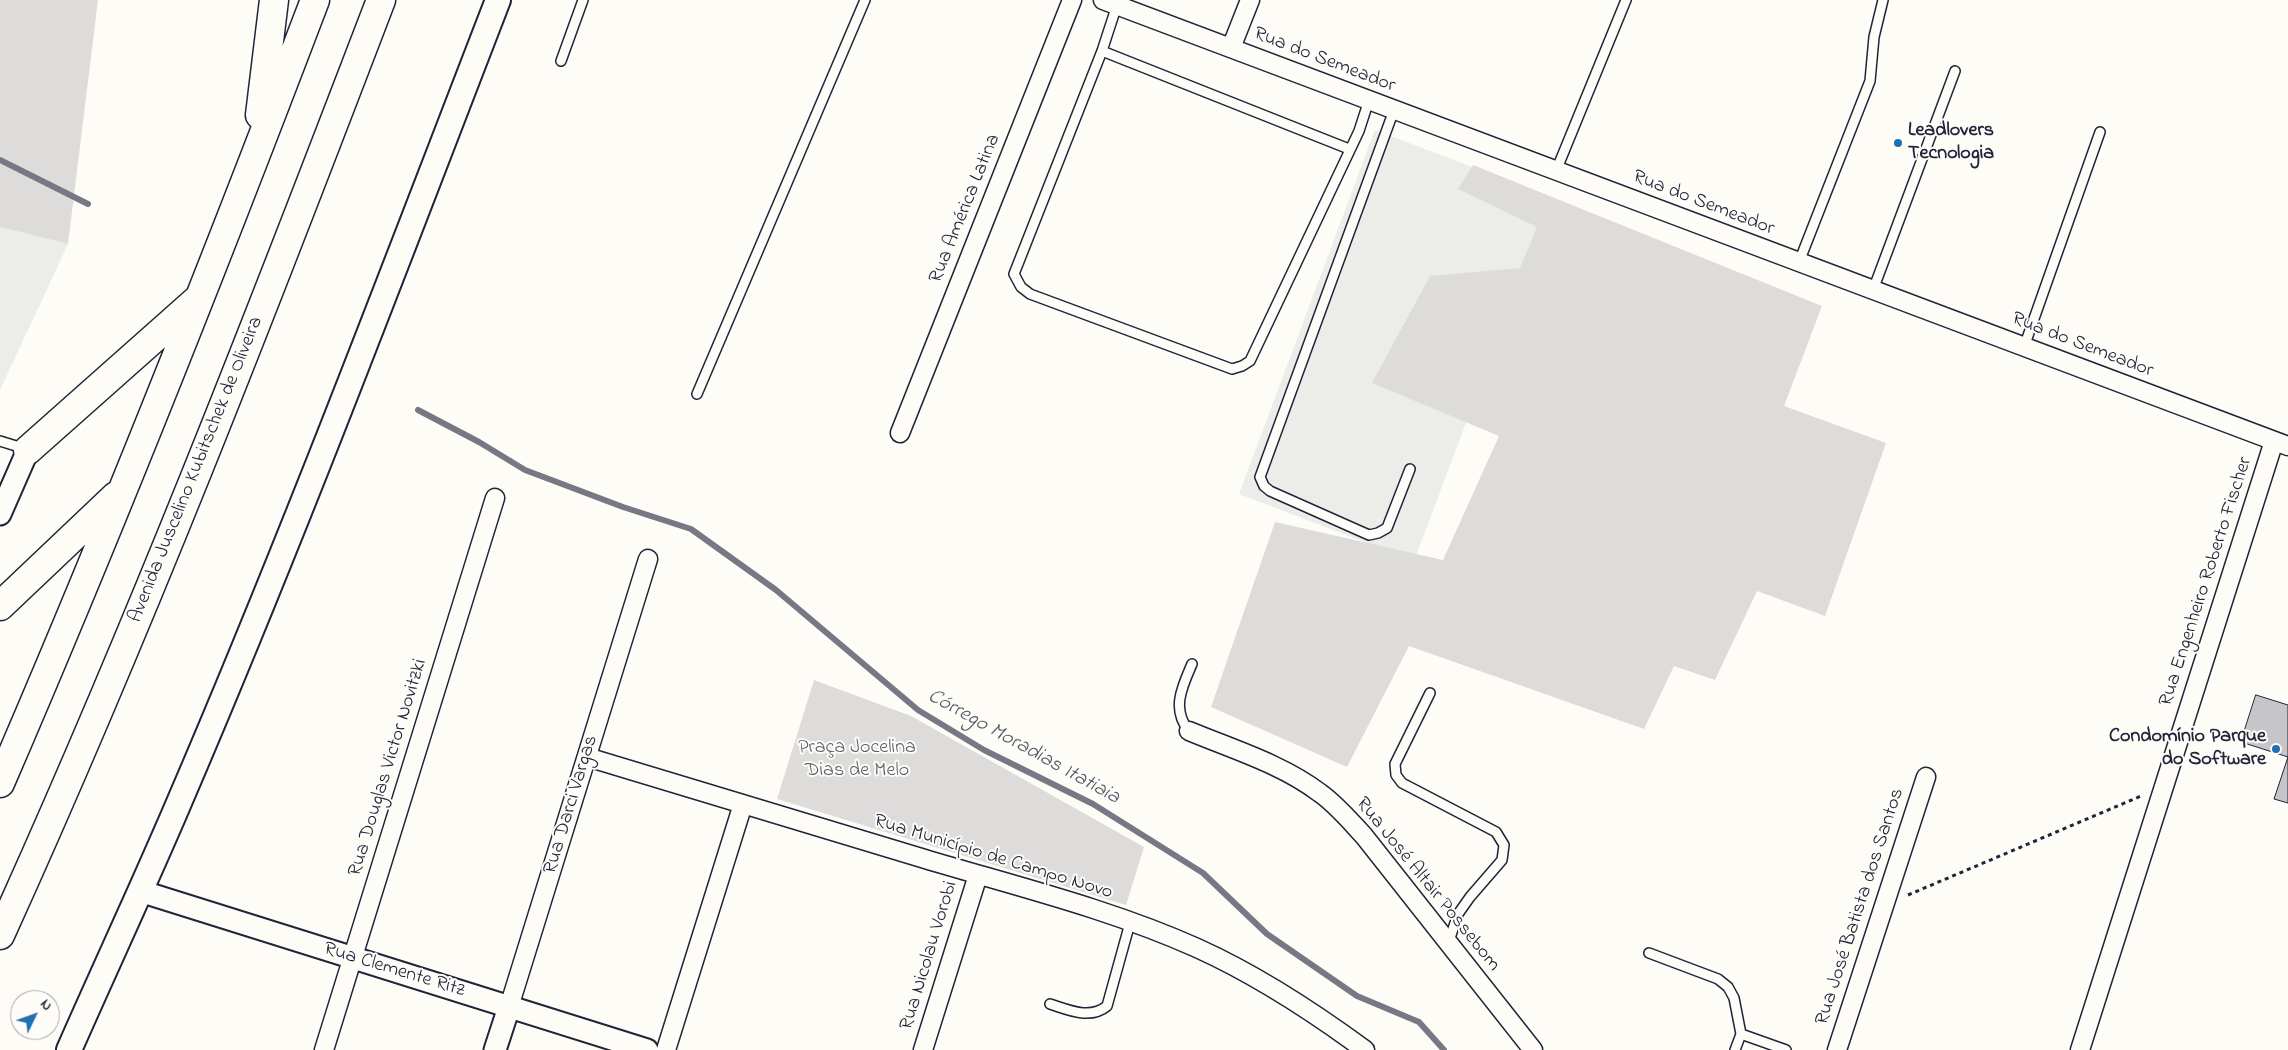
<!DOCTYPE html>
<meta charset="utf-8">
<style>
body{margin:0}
#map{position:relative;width:2288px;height:1050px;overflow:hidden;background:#fdfcf7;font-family:"Indie Flower",sans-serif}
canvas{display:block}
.north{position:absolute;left:10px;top:990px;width:50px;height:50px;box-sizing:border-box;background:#fdfcf7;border:1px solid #a5a5ac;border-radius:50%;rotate:48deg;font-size:14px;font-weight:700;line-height:20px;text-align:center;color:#22223b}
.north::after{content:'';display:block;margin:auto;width:18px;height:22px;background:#1f6fb2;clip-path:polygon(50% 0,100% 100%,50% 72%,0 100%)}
</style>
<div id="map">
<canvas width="2288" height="1050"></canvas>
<div class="north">N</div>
</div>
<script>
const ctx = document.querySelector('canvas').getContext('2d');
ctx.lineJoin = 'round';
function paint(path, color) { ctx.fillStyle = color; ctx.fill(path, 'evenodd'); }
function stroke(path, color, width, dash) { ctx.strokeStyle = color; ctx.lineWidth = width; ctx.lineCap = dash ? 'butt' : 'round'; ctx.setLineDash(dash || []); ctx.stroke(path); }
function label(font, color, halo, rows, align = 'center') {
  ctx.font = font + ' "Indie Flower",sans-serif'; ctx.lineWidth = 4; ctx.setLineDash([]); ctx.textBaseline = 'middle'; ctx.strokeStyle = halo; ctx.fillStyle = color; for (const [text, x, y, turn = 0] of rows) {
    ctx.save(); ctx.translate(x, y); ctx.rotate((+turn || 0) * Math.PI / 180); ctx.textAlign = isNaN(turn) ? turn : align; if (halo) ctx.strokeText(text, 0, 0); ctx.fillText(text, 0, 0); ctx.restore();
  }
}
const built = new Path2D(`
 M1375,130L1551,197L1414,561L1239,494Z
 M0,227L68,244L0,390Z`);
const green = new Path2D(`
 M0,0H98L68,244L0,227Z
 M1473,165L1822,306L1784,406L1886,443L1825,616L1757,591L1715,680L1674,666L1644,729L1409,646L1347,767L1211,707L1275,522L1443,560L1499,436L1372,383L1430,276L1520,268L1537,227L1458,189Z
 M814,680L911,716L1144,847L1126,905L777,799Z`);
const stream = new Path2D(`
 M0,160L88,204
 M418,410L479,442L525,470L623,507L691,529L776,590L918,710L984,750L1093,804L1203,873L1267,934L1357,996L1419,1022L1444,1050`);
const building = new Path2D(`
 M2256,695L2288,705V803L2274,799L2288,757L2241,742Z`);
const path = new Path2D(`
 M1908,895L2141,796`);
const service = new Path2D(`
 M1117,5L1102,51L1014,274L1021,287L1030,294L1232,369L1242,366L1250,361L1359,131L1369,100
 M1102,51L1349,149
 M561,61L583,0
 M1394,110L1260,477L1264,486L1270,491L1369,535L1378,533L1387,528L1410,469
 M1556,171L1626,0
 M1799,262L1870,81L1874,37L1883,0
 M1873,290L1955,71
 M2024,347L2100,132
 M697,394L865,0
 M0,441L26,449
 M1430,693L1395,764L1396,775L1402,783L1496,832L1504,845L1502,860L1470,897L1458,914L1448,944
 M1189,731C1171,709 1182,687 1192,664
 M1649,953L1718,979L1728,987L1734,998L1741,1034L1735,1050
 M1050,1004C1069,1010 1090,1020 1107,1006L1130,923
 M1741,1034L1786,1050`);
const minor = new Path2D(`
 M1103,0L2288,446
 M1231,48L1250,0
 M900,433L1072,0
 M1189,731C1232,749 1282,764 1320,793C1337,805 1350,821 1364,836L1533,1050
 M587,757C699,791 812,825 925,859C1015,886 1110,909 1197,948C1257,975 1312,1011 1365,1050
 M509,1007L648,559
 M324,1050L495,498
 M666,1050L743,804
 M923,1050L978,875
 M1837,1050L1926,777
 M2080,1050L2274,441`);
const tertiary = new Path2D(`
 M0,514L28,450
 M140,891L647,1050
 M495,1050L509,1007`);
const secondary = new Path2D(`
 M69,1050C105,968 143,887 178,805C292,540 394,269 498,0`);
const motorway = new Path2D(`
 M260,115L274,0
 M28,450L197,300
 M0,606L116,496
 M0,783C112,524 215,263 315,0
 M0,935C139,629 261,314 381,0`);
const markers = [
 [1898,143,5,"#1f6fb2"],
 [2276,749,5,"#1f6fb2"]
];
const streetNames = [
 ["Rua do Semeador",1324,61,21],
 ["Rua do Semeador",1703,204,21],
 ["Rua América Latina",966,209,-68],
 ["Rua do Semeador",2082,346,21],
 ["Avenida Juscelino Kubitschek de Oliveira",197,470,-68],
 ["Rua Engenheiro Roberto Fischer",2207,582,-72],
 ["Rua Douglas Victor Novitzki",389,768,-73],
 ["Rua Darci Vargas",572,805,-73],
 ["Rua Município de Campo Novo",993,858,17],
 ["Rua José Altair Possebom",1427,885,51],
 ["Rua José Batista dos Santos",1861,907,-72],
 ["Rua Nicolau Vorobi",930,956,-73],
 ["Rua Clemente Ritz",394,971,17]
];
const poiNames = [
 ["Leadlovers",1908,132],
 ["Tecnologia",1908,155],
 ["Condomínio Parque",2266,738,"right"],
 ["do Software",2266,761,"right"]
];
const parkNames = [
 ["Praça Jocelina",857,749],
 ["Dias de Melo",857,772]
];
const waterNames = [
 ["Córrego Moradias Itatiaia",1023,748,29]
];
paint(built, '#ecece9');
paint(green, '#dddcdb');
stroke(stream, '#787885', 6);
paint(building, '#c6c6c8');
stroke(building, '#22223b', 1);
stroke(service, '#22223b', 12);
stroke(minor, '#22223b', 21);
stroke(tertiary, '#22223b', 25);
stroke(secondary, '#22223b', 28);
stroke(motorway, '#22223b', 31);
stroke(path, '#22223b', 3, [4, 4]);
stroke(service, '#fdfcf7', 9);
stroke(minor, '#fdfcf7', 18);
stroke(tertiary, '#fdfcf7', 21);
stroke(secondary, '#fdfcf7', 24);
stroke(motorway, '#fdfcf7', 28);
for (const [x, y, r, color] of markers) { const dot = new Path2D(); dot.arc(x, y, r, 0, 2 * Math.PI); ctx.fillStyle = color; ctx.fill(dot); stroke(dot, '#fdfcf7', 2); }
label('20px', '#22223b', '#fdfcf7', streetNames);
label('bold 20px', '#22223b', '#fdfcf7', poiNames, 'left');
label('20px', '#5a5a6b', '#fdfcf7', parkNames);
label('italic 21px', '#545466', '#fdfcf7', waterNames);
</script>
